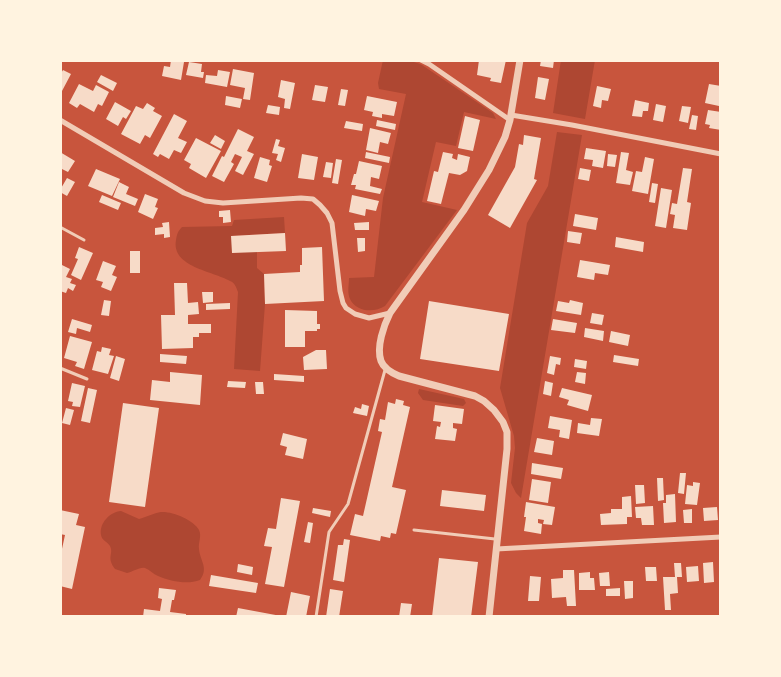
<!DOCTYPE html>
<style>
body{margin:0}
#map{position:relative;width:781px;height:677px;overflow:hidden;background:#c8553d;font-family:"DM Sans",sans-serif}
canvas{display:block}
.frame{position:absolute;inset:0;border:62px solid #fff3e0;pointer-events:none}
</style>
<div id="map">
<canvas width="781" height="677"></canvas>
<div class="frame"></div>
</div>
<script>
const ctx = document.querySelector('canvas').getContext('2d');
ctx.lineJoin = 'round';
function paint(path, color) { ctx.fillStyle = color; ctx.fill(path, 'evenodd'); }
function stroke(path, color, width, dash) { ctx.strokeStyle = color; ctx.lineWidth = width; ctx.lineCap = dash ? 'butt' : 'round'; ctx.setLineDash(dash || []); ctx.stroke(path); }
const green = new Path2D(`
 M383,60C396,60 409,59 422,65L493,113L496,119L464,112L456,146L436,142L422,202L457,210L385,306C374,313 356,312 350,299C347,292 349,285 349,278L374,277L383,198L406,94L379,89L378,83Z
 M561,60H595L585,119L553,113Z
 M557,132L582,135L521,498L516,493L511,483L515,448L514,436L500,388L527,223L548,186Z
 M284,217L285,233L231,236L257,252V268L264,274L265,304L260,371L234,369L238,292C236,287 235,283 230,281C213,271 171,267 176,240C177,234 178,231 182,227L232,226L234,220Z
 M419,389L464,399L466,403L463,406L423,400L418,393Z
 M121,511L139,519C146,517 154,513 161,512C172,511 194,520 199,530C202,536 198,543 199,549C200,561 209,568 200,580C187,585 170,581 158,576C153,574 150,570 145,568C139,567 133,572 127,573L115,569C106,557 114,554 110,546C108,542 102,541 101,535C99,523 110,512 121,511Z`);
const building = new Path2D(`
 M171,60L184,62L181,80L162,76L164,66L170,67Z
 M479,60H506L501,83L490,81L491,78L477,75Z
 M541,60H554L553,68L540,66Z
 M189,62L202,64L201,72H204L203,78L186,75Z
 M233,69L254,73L250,100L243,99L245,88L230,85Z
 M63,70L71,74L62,91L60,90V75Z
 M218,70L230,72L227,87L205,83L206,75L217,76Z
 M101,75L117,83L113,91L97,82Z
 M538,77L549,79L545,100L535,98Z
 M281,80L295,83L290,109L284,108L285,99L278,97Z
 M79,84L93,91L96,85L109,92L102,106L98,104L94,112L80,104L77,108L69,103Z
 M709,84L721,86L719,106L705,103Z
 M315,85L328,87L325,102L312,100Z
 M597,86L611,89L608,101L602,100L601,108L593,106Z
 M341,89L348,90L345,106L338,105Z
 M226,96L242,99L240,108L225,105Z
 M367,96L397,102L394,116L382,114V118L372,116L373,112L364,110Z
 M635,100L649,103L648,111H643L642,117L632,116Z
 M115,102L131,111L126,119L123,117L118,126L106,119Z
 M147,103L155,108L153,111L162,116L150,138L145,135L140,144L121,134L136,106L143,109Z
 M656,104L666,106L663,122L653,120Z
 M268,105L280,107L279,115L266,113Z
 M682,106L691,107L688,123L679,121Z
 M708,110L721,112V130L709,128L710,125L705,124Z
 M174,114L187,121L178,138L187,142L181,153L174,150L169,159L160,154L158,157L153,154Z
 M692,115L698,116L696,130L689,129Z
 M465,116L480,120L473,151L458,148Z
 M377,120L396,124L395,130L376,126Z
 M346,121L363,124L362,131L344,128Z
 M370,128L391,133L388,144L380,142L378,153L366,150Z
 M238,129L254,137L247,151L254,154L243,175L235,171L242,157L235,154L231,162L234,164L224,182L212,176L222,156L224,157Z
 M215,135L225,141L221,149L210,143Z
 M524,135L541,138L534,179L537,180L510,228L488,215L515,167L519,144L523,145Z
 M196,138L221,151L206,178L189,168L191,164L184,160Z
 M276,139L280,140L278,146L285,148L281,162L276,160L278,154L272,153Z
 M586,148L606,151L603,168L592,166L593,160L584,159Z
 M60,152L75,161L68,172L62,169L60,172Z
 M366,152L390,157L389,163L365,158Z
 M443,152L453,154L452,158L457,160L458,154L470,157L467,171L460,175L449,173L441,204L427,201L434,171L438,172Z
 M621,152L629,153L626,170L633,172L630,185L616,183Z
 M302,154L318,157L314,180L298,178Z
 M608,154L617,155L615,167L607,166Z
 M260,157L270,160L269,165L272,166L267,182L254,178Z
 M645,157L654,159L648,194L632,191L636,171L642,172Z
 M336,159L342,160L338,184L332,183Z
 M359,161L382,166L379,179L371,177L370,186L382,189L380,194L355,189L356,185H351L354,174H356Z
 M326,162L333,163L331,178L323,177Z
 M580,168L591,170L589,181L578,179Z
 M683,168L692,169L687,202L691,203L687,230L673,228L675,215L670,214L672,203L677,204Z
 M96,169L120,179L112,196L88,186Z
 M67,178L75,182L67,196L60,192V190Z
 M119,182L129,187L126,194L138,199L135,206L113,197Z
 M652,183L658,184L655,203L649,202Z
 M661,188L672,190L666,228L655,226Z
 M145,194L158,199L155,207L158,208L153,219L138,212Z
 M102,195L121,203L118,210L99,202Z
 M352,195L379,201L376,211L366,209L365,216L349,212Z
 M230,210L231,222L223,223V217H219V211Z
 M575,214L598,218L596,230L573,226Z
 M169,222L170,237L164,238V234L155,235V228L163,227L162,223Z
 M369,222V230H355L354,223Z
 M568,231L582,233L580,244L567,242Z
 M285,233L286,251L232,253L231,236Z
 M616,237L644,242L643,252L615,247Z
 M357,238H365V251L358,252Z
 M79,247L93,253L81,280L71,275L78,259L75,258Z
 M322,247L324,301L265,304L264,274L300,272V265H302V248Z
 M130,251H140V273H130Z
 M580,260L610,265L608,275L595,273L594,280L577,277Z
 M103,261L116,266L112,275L117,277L111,291L101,287L103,282L96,280Z
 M60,264L70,269L66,277L72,279L70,283L76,285L73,291L68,288L66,293L60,291Z
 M174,283H187L188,303L198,302L199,314L188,315V324H211V333H199V337H193V348L162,349L161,315H175Z
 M202,292H213V302L203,303Z
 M104,300L111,301L109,316L101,315Z
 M570,300L583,303L581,315L556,311L558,301L569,303Z
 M429,301L509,314L499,371L420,359Z
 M230,303V309L206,310V304Z
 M285,310L317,311V324H320V329H317V331H305V347H285Z
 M592,313L604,315L602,325L590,323Z
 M72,319L92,325L90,332L77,328L76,334L68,332Z
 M553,319L577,323L575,333L551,330Z
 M585,328L604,331L603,341L584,337Z
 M611,331L630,335L628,346L609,342Z
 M70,336L92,342L84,369L75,366L77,362L64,358Z
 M102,347L111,349L109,355L114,356L108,374L92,370L97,351L101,352Z
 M316,350H326L327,369L304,370L303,357Z
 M160,354L187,356L186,364L160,362Z
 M614,355L639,359L638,366L613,362Z
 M116,356L125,359L119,381L110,378Z
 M550,356L561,358L560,365L556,364L554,375L547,373Z
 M575,359L587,361L586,369L574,367Z
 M170,372L202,375L200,405L150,400L152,380L170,382Z
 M577,372L586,373L585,384L575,382Z
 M274,374L304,376V382L274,380Z
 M228,381L246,382L245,388L227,387Z
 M545,381L553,383L551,396L543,394Z
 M255,382H263L264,394H256Z
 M72,383L85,386L80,407L72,406L73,402L68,401Z
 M88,388L97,390L90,423L81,421Z
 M562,388L592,395L588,411L567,405L569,400L559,397Z
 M396,399L404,401L403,405L410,407L392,487L406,490L396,534L391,533L390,538L381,536L380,541L350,535L355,514L363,516L382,432L378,431L380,419L385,420L388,402L395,404Z
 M123,403L159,408L145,507L109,502Z
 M362,404L369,406L367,416L353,413L355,407L361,409Z
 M435,405L464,409L462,424L453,423V428L457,429L455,441L435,439L437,426L440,427L441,422L433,421Z
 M66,408L74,410L70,425L62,423Z
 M550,416L572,420L569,439L559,437L560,430L548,428Z
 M591,418L602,419L599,436L577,433L578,423L590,425Z
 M283,433L307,439L303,459L285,455L287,447L280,445Z
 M537,438L554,441L552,455L534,452Z
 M532,463L563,468L561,479L531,474Z
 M680,473H686L684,494L678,493Z
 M657,478H663L664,500L658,501Z
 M532,479L551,482L548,503L529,500Z
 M693,482L700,483L697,505L685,504L687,485L693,486Z
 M635,485H644L645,503L636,504Z
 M442,490L486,495L484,511L440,506Z
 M675,494L676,522L664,523L663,503H666V495Z
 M631,496L632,517H627V524L601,525L600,514L611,513V509H622V497Z
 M281,498L300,501L284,587L265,584L272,547L264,546L268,528L276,529Z
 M526,502L555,507L552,525L543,524L544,520L538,519V523L542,524L541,534L524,531L526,517H524Z
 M653,506L654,525H642L641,518H636L635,507Z
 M717,507L718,520L704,521L703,508Z
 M313,508L331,511L330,517L312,513Z
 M692,509V523H684L683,510Z
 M60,510L79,514L76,525L85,527L72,589L60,586V558L65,535L60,534Z
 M308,522L313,523L310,543L304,542Z
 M344,539L350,540L344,582L333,580L338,545H343Z
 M439,558L478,562L471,617H432Z
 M713,562L714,582L704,583L703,563Z
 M674,563H681L682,577H675Z
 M238,564L253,567L252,575L237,572Z
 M698,566L699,581L687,582L686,567Z
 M645,567H656L657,581H646Z
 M563,570H574L576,606H567L566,597L552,598L551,579L563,578Z
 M590,572V578H594L595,590H579V573Z
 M609,572L610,586H600L599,573Z
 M211,575L258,583L256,593L209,586Z
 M530,576L541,577L539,601H528Z
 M663,577H677L678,593L670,594L671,610H665Z
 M624,581H633V598L625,599Z
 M159,588L176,590L174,600H172L170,612L186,614V617H143L144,609L160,611L162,599L158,598Z
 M620,588V596H606V589Z
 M330,589L343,591L339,617H326Z
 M291,592L310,596L306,617H286Z
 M401,603L412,604L410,617H399Z
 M238,608L281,616V617H236Z`);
const service = new Path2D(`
 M60,227L84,240
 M60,368L87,379
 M414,530L495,539
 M316,617L329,532L348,504L385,370`);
const minor = new Path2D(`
 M421,60L429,64L510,120
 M511,115L572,125L721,154
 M60,120L184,193L205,201L223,203L301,198L313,199L320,205L327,213L332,223L340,291L343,303L346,308L355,314L369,318L390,313
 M496,549L721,537`);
const tertiary = new Path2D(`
 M489,617L507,449V432L503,422L494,410L484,401L475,396L399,376C392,373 384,369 381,361C376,347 384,325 390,313L464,210L489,170L505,137L510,120L520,60`);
paint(green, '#ae4732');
paint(building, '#f7dbc8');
stroke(service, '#f1ccb7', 3);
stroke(minor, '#f1ccb7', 5);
stroke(tertiary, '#f1ccb7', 7);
</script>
